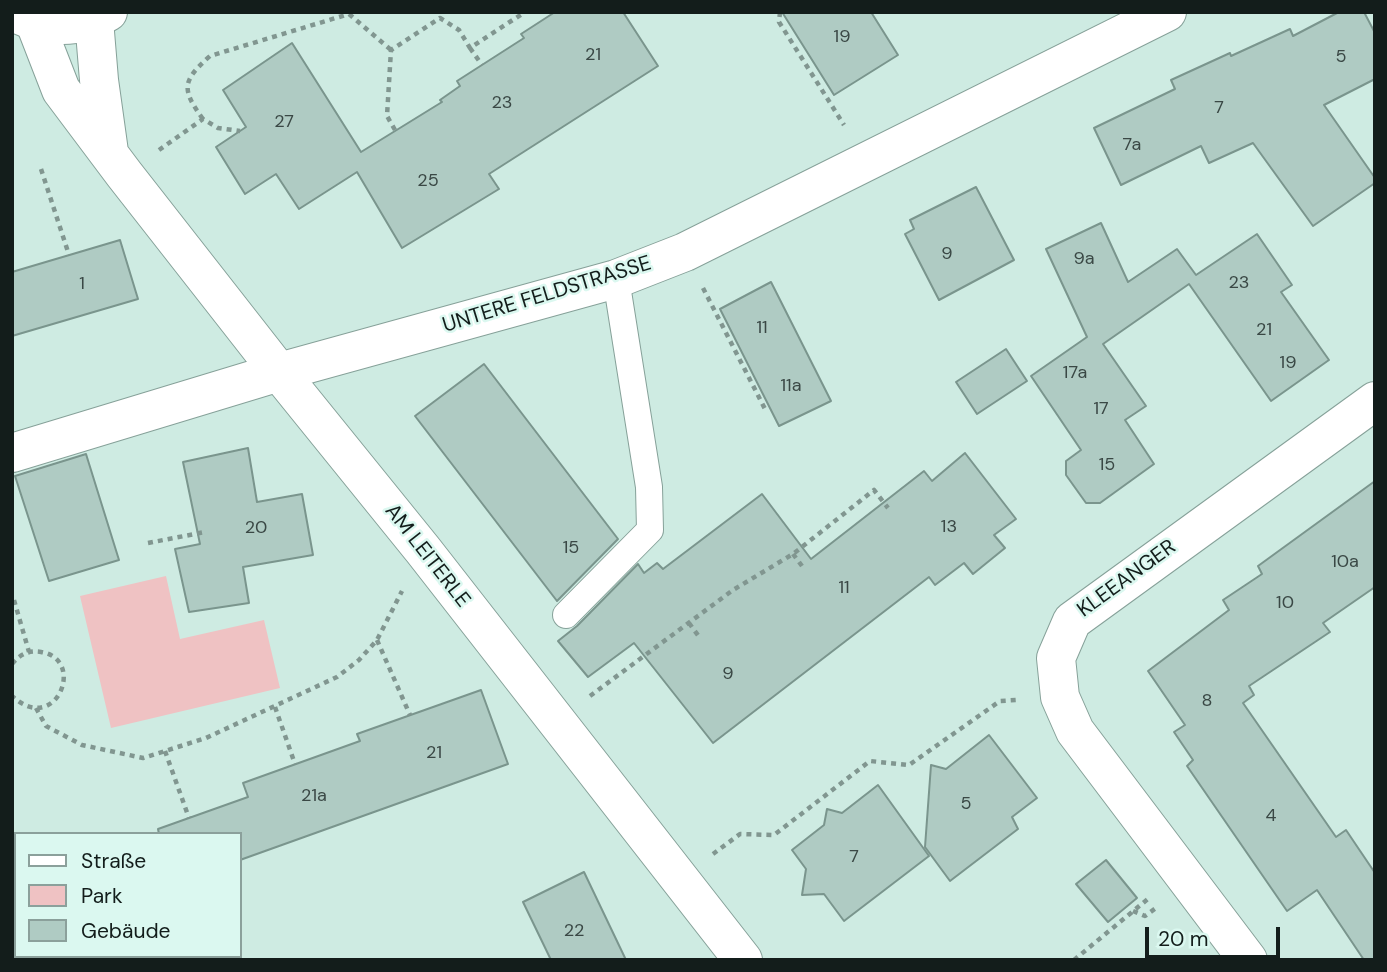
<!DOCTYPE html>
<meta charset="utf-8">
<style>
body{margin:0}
#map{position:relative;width:1387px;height:972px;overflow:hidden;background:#ceebe2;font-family:"DM Sans",sans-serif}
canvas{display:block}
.frame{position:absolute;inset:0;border:14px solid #131d1b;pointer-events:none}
.legend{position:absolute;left:14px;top:832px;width:228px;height:126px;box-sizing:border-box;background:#dbf8f0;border:2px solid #8ba09b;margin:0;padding:9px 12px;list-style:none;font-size:21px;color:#131d1b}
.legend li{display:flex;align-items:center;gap:14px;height:35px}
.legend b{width:35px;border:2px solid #8ba09b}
.scale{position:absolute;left:1145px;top:927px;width:135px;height:32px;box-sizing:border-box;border:4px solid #131d1b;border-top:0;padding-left:9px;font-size:21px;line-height:24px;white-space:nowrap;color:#131d1b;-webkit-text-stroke:5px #dbf8f0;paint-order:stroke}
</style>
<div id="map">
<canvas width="1387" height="972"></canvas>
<div class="frame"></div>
<ul class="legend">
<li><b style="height:9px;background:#fff"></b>Straße</li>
<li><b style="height:19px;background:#efc2c3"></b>Park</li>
<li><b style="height:19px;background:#afcbc3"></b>Gebäude</li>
</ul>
<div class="scale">20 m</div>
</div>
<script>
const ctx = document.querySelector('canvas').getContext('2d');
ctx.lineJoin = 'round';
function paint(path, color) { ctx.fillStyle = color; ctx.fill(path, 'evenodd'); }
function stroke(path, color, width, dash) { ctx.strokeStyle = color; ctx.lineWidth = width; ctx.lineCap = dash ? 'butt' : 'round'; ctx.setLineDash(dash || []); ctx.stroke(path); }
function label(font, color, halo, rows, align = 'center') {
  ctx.font = font + ' "DM Sans",sans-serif'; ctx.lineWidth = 5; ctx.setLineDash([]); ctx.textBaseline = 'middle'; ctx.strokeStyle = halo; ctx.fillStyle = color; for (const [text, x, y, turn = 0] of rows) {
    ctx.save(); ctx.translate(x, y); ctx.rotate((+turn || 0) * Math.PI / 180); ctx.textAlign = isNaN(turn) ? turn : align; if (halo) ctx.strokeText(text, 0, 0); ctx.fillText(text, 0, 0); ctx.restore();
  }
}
const green = new Path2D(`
 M166,576L180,639L264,620L280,688L111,728L80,596Z`);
const building = new Path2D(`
 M555,12H623L658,66L489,174L499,189L402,248L357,172L299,209L276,174L245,194L216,147L246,127L223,90L292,43L361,152L442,102L440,100L460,86L457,81L524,38L521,34Z
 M782,12H871L898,55L834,95Z
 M1339,12H1364L1375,33V79L1324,105L1375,178V183L1313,226L1253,143L1209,163L1201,146L1121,185L1094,128L1175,89L1171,80L1230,53L1231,56L1290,29L1293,36Z
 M976,187L1014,260L939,300L905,234L914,229L910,220Z
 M1101,223L1128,282L1177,249L1196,275L1257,234L1292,285L1281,292L1329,360L1271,401L1189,284L1103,344L1146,406L1125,420L1154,464L1100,503H1086L1066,475V461L1081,450L1031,376L1087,337L1046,249Z
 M120,240L138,299L12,336V272Z
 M771,282L831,401L779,426L720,309Z
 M1006,349L1027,381L977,414L956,382Z
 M484,364L618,539L557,601L415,416Z
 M248,448L257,502L302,494L313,555L243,567L249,603L189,612L175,549L200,544L183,462Z
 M965,453L1016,519L994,535L1005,548L973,574L964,563L935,585L929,577L713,743L634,643L588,677L558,641L577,626L638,564L644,573L657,563L663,569L762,494L811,559L924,471L932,481Z
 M86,454L119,560L49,581L15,476Z
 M1375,481V587L1323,623L1330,632L1249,686L1254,695L1243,703L1336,837L1346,830L1375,873V960H1364L1317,890L1287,911L1187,766L1193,760L1174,732L1185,725L1148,671L1229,610L1223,600L1262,574L1258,566Z
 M481,690L508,764L240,860V834H159L158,829L248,797L243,783L360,741L357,734Z
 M989,735L1037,798L1012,817L1018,829L950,881L925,847L931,765L946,769Z
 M878,785L929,856L844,921L824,894L802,895L806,869L792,850L824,825L827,809L842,813Z
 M1106,860L1137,898L1108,922L1076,884Z
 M584,872L626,960H551L523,902Z`);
const path = new Path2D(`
 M780,12L779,22L844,125
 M349,14L391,50
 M470,48L482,65
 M203,119C181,89 182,81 210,56L349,14
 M395,130L387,116L391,50L440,18L459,30L470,48L525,12
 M159,150L203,119L218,128L240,131
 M41,169L69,255
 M703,288L765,409
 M148,543L205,532
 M793,554L802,566
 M14,600L29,652
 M689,623L700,638
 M377,640L410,715
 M12,664C20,654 29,650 41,652C87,659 56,737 12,696
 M590,696L733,590L793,554L874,490L888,508
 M275,707L295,764
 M36,708L46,726L82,745L143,758L206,738L337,677L359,660L377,640L402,591
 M165,751L189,818
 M713,854L740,834L774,835L870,761L909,765L1000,701L1017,700
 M1133,911L1145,916L1156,908
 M1074,960L1149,898`);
const lane = new Path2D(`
 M566,615L650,530L649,487L616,279`);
const street = new Path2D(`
 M94,20L99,80L109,152
 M35,23L61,90L124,174L279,372L423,550L743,960
 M12,453L279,372L616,279L685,252L1167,12
 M1248,960L1075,731L1060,697L1056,658L1072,621L1375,401`);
const secondary = new Path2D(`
 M13,12C45,28 76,31 108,12`);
const numberNames = [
 ["19",842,37],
 ["21",593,55],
 ["5",1341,57],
 ["23",502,103],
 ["7",1219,108],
 ["27",284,122],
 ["7a",1132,145],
 ["25",428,181],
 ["9",947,254],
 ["9a",1084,259],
 ["23",1239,283],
 ["1",82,284],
 ["11",762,328],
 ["21",1264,330],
 ["19",1288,363],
 ["17a",1075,373],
 ["11a",791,386],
 ["17",1101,409],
 ["15",1107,465],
 ["13",949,527],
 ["20",256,528],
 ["15",571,548],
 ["10a",1345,562],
 ["11",844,588],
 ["10",1285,603],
 ["9",728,674],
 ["8",1207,701],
 ["21",434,753],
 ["21a",314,796],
 ["5",966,804],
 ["4",1271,816],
 ["7",854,857],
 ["22",574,931]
];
const streetNames = [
 ["UNTERE FELDSTRASSE",547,295,-17],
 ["AM LEITERLE",427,556,52],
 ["KLEEANGER",1127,579,-36]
];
paint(green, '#efc2c3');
paint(building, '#afcbc3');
stroke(building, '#7a958d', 2);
stroke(lane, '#86a199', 28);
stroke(street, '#86a199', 40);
stroke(secondary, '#86a199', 40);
stroke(path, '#819690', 4.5, [5, 5]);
stroke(lane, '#fff', 26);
stroke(street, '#fff', 38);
stroke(secondary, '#fff', 38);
label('18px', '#3a4845', null, numberNames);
label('21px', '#131d1b', '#dbf8f0', streetNames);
</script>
